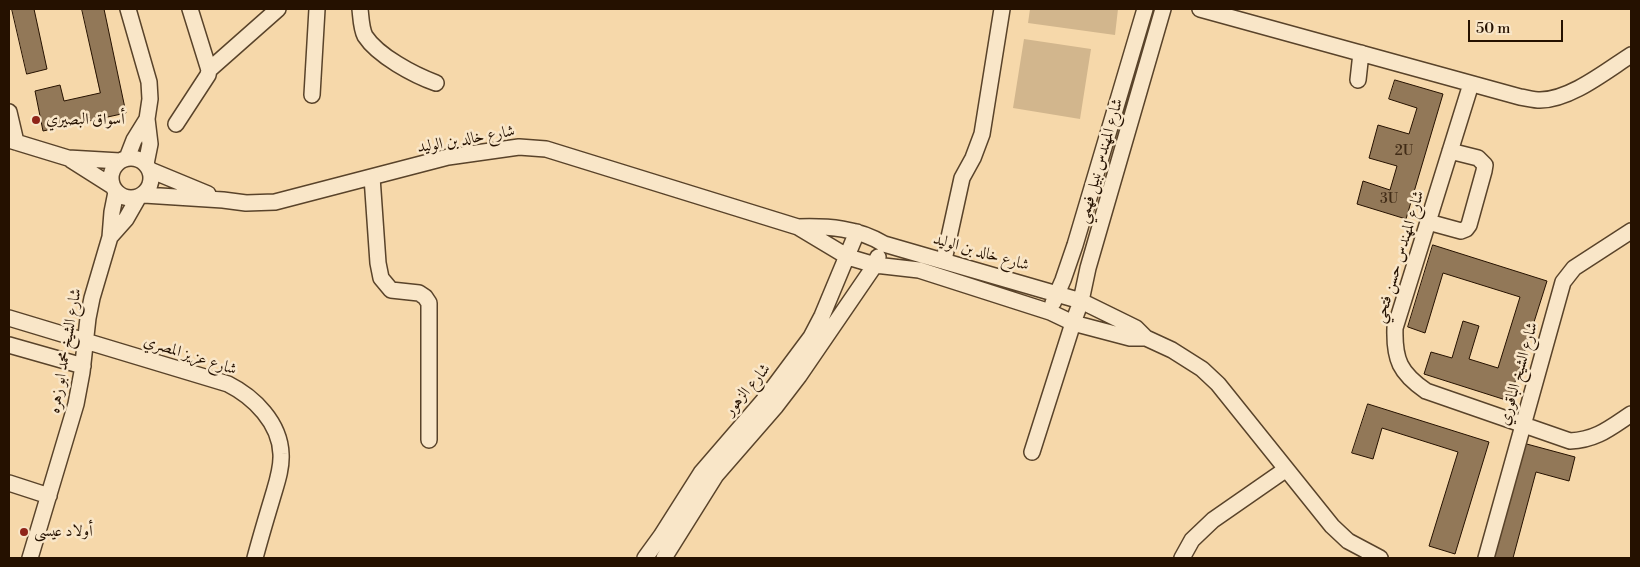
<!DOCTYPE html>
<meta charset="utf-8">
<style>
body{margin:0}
#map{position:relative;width:1640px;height:567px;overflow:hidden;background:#f6d8aa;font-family:"Libre Bodoni",serif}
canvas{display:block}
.frame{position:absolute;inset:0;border:10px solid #251100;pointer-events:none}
.scale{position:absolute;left:1468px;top:20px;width:95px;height:22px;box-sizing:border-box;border:2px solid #251100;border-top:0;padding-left:6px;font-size:15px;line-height:18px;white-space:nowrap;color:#251100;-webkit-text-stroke:4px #f9e6c8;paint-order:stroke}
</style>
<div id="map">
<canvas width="1640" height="567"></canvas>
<div class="frame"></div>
<div class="scale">50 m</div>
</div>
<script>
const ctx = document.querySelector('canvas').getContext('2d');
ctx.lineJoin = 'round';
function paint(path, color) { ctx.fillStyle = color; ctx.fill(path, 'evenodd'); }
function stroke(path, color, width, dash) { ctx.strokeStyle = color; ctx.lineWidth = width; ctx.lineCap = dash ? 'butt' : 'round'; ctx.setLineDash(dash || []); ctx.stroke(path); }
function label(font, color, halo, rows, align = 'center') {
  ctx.font = font + ' "Libre Bodoni",Amiri,serif'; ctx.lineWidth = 5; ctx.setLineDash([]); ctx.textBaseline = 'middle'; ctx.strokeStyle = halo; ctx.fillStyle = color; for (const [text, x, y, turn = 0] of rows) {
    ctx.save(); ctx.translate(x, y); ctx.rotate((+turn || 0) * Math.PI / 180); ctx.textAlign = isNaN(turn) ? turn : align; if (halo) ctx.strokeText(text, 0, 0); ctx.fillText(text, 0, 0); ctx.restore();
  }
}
const green = new Path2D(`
 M1030,9H1118L1115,35L1028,23Z
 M1024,39L1091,49L1080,119L1013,108Z`);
const building = new Path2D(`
 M12,9H34L47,69L27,74Z
 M82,9H104L126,113L43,131L35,91L60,85L64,101L100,93Z
 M1395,80L1443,94L1406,219L1357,204L1363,181L1390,190L1397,166L1369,158L1378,125L1409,134L1417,108L1389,99Z
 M1433,245L1547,281L1509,401L1424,374L1431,352L1452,358L1463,321L1479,326L1469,359L1498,368L1520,297L1443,273L1425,333L1408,327Z
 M1368,404L1489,442L1455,554L1429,546L1458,452L1382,428L1373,459L1352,453Z
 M1523,443L1575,457L1569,481L1536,472L1513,558H1493Z`);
const minor = new Path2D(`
 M128,9L149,82L150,99L147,119L150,144L146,164
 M360,9C361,17 361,28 365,36C378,56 414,75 436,83
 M1200,9L1520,97C1527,98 1534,100 1540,100C1570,100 1606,71 1631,55
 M209,70L278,9
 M1358,80L1361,53
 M1471,84L1395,328C1394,360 1400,373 1426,391L1570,441C1596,440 1610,428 1631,414
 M312,95L317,9
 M9,112L16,142
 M176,124L208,75L209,70L190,9
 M9,140L68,158L120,161
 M111 178a20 20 0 1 1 40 0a20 20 0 1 1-40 0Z
 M127,158L134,140L147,119
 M71,160L112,186
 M150,170L208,194
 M372,177L378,263L381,278L391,290L419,293L425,297L429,303V440
 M144,195L223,200L246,203L275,202L448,157L519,147L546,149L798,227L848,257L875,265L919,270L1050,312L1073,323L1130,338H1146
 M1428,222L1461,231L1466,229L1469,225L1484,171L1485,165L1478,158L1450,151
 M798,227C828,226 858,228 884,244L1081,301L1136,328L1146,338L1172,350L1202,369L1218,384L1332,526L1348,541L1380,558
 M110,237L126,219L138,198
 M944,260L962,178L973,158L982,134L1002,9
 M1053,303L1063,280L1075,245L1145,9
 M9,318L228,384C254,397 280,423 281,454C282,469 276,485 272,499C266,519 260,539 255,558
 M9,345L83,366
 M1032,452L1073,323L1081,301L1088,268L1163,9
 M9,483L49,496
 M30,558L76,404L82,372L88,318L92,298L110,237L112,212L116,192
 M645,558L661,536L701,473L764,400L811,337L822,316L857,232
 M664,558L716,475L776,406L799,376L875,265L878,257
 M1182,558L1192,540L1213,520L1285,470
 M1486,558L1563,282L1574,268L1631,231`);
const markers = [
 [36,120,5,"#8f2418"],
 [24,532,5,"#8f2418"]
];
const numberNames = [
 ["2U",1404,152],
 ["3U",1389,200]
];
const poiNames = [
 ["أسواق البصيري",46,120],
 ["أولاد عيسى",34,532]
];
const streetNames = [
 ["شارع خالد بن الوليد",466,140,-10],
 ["شارع المهندس نبيل فهمي",1101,161,-74],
 ["شارع خالد بن الوليد",981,253,16],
 ["شارع المهندس حسن فتحي",1400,257,-73],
 ["شارع الشيخ محمد ابو زهره",66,351,-80],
 ["شارع عزيز المصري",190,356,18],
 ["شارع الشيخ الباقوري",1519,374,-74],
 ["شارع الزهور",748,390,-50]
];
paint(green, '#d2b68d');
paint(building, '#927858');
stroke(building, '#251100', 1);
stroke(minor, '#59432a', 18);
stroke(minor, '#f9e6c8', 15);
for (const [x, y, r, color] of markers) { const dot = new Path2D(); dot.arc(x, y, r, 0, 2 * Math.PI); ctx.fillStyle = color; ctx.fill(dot); stroke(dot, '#f9e6c8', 2); }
label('14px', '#402b16', null, numberNames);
label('16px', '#251100', '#f9e6c8', poiNames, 'left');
label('16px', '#251100', '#f9e6c8', streetNames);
</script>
